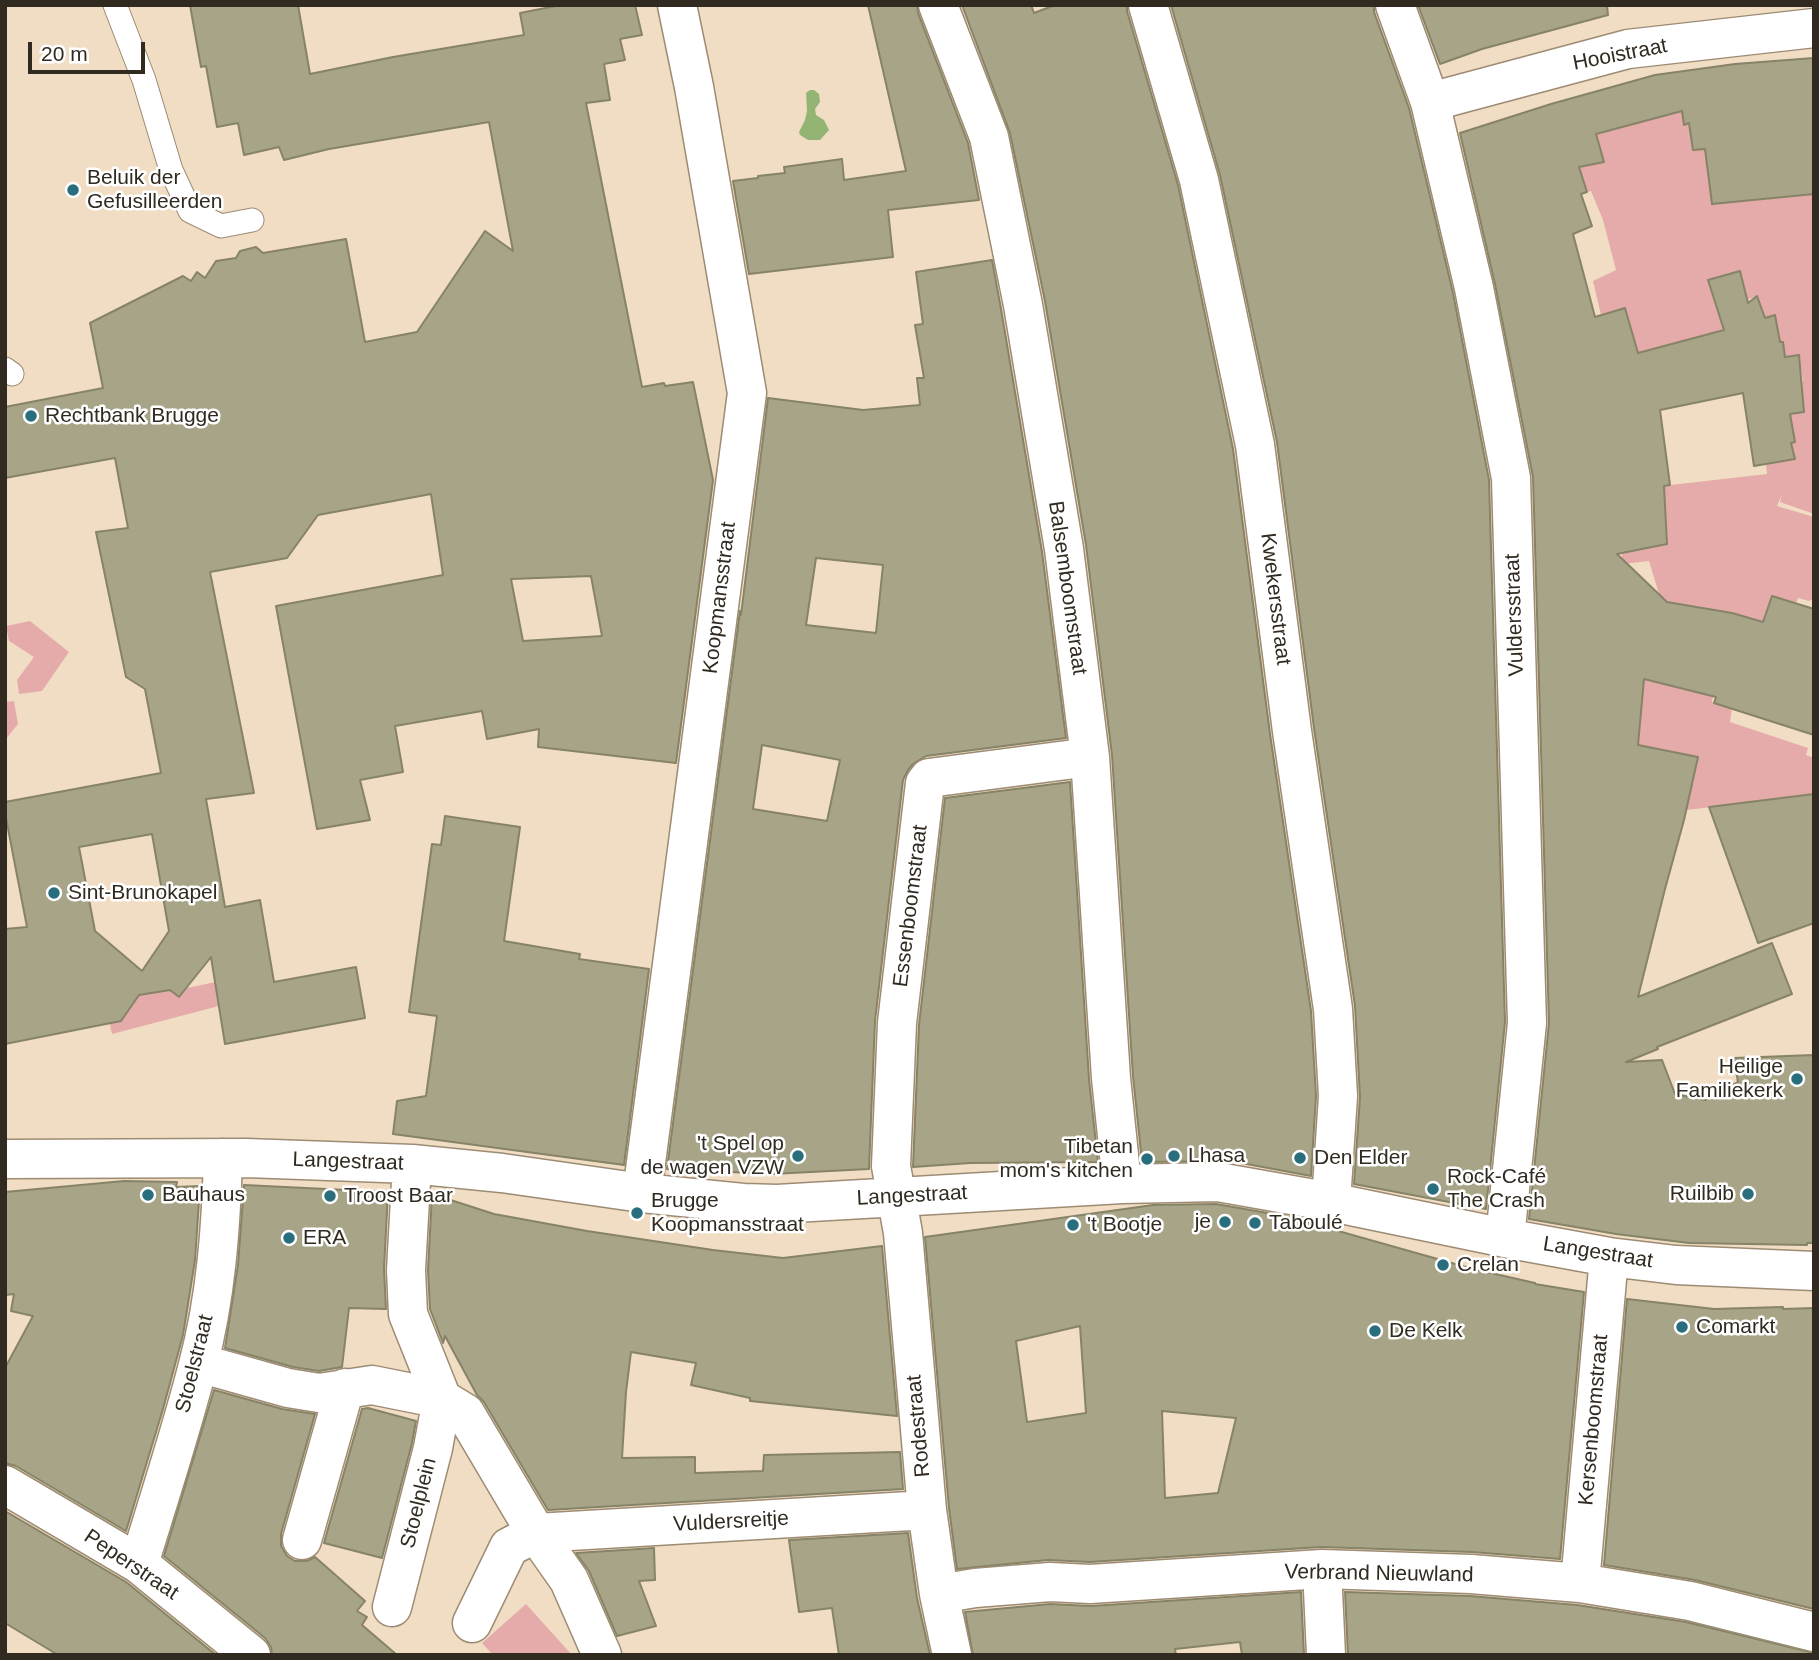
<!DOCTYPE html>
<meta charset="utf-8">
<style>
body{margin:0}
#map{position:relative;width:1819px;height:1660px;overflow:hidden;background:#f1ddc4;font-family:Arial,sans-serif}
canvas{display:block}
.frame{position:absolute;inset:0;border:7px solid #312a20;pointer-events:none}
.scale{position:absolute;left:28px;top:42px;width:117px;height:32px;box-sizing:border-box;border:4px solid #312a20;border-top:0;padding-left:9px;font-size:21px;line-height:24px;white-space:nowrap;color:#312a20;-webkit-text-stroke:5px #fff;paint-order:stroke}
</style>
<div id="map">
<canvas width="1819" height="1660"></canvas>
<div class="frame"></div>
<div class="scale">20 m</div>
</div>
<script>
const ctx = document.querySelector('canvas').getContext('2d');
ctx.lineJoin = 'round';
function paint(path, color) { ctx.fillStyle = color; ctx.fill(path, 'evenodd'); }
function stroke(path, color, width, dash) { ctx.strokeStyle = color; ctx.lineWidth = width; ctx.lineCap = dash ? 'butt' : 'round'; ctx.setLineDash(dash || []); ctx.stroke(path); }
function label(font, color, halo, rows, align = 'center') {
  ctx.font = font + ' Arial,sans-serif'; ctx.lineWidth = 5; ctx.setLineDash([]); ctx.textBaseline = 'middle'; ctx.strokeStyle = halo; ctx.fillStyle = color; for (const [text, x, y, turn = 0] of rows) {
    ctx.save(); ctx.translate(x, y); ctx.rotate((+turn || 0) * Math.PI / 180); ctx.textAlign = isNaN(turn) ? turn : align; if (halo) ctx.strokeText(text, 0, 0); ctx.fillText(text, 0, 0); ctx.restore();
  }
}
const green = new Path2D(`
 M1681,103L1684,124L1689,123L1693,150L1705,149L1814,179V514L1780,502L1782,494L1777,506L1814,517V599L1809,601L1798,598L1796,603L1772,596L1768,607L1776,610L1814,638L1738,615L1680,604L1704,652L1697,692L1713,696L1712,702L1732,708L1730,722L1808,748L1806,755L1814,758V795L1687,810L1683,822L1636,790L1688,801L1695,772L1638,745L1640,731L1631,729L1642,681L1659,594L1649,561L1622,564V551L1641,550L1648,548L1662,486L1767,474L1766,464L1795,459L1791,443L1795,442L1790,414L1801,382L1803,381L1799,356L1785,357L1783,342H1780L1774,315L1765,318L1756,297L1740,302L1747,324L1626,356L1634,339L1625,308L1601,315L1593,281L1616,270L1603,220L1591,191L1587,192L1578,165L1587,155L1590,165L1604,162L1596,134Z
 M30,621L69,652L42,691L19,694L17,680L34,657L9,641L6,626Z
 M14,701L18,724L5,740V702Z
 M220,981L216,993L219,1006L112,1034L108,1015L114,1014L122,1019L139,995L170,990L179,997L187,988Z
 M526,1604L572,1655H493L482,1643Z`);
const water = new Path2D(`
 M810,90H814L819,94L820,102L815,109L816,115L824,120L829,130L820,140H808L800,135L799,132L805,120L807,111L806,93Z`);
const building = new Path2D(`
 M190,5H298L310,74L393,57L524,35L520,13L561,5H635L642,35L620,39L625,60L604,64L610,100L586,103L642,387L664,383L665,386L693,382L713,480L676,763L538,747L539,729L487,739L482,711L395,726L403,772L360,780L370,820L317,829L276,606L443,575L431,494L318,515L287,558L210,572L254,793L206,799L225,907L260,900L274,982L356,967L365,1018L225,1044L211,957L179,997L170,990L139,995L121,1021L5,1044V929L27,927L5,813V802L161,773L145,689L126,677L96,532L128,528L115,458L5,478V407L103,388L90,323L183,276L191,281L197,272L205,278L216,261L236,258L240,251L256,247L263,253L346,239L365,342L417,332L485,231L513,251L489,122L329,149L284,160L279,147L244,155L238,123L217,127L206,66L201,67ZM591,576L602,636L523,641L511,579ZM152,834L169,931L142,971L95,931L79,847Z
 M868,5H917L918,13L968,143L979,200L888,210L893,257L749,274L733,181L758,178V176L785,173L784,167L842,159L844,180L906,171Z
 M962,5H1031L1034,13L1055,5H1127V11L1178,185L1233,449L1270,734L1311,1011L1316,1096L1311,1176L1236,1162V1161L1142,1162L1133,1076L1112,755L1086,545L1045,301L1010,133Z
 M1171,5H1374V12L1409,108L1453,293L1489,480L1505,1022L1486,1209L1354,1184L1360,1097L1355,1006L1314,728L1277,442L1220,175Z
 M1418,5H1607L1608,15L1482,49L1440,64Z
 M1814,58V194L1712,204L1705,149L1693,150L1689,123L1684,125L1682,111L1596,134L1604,162L1579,167L1587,192L1581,194L1592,226L1573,234L1595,317L1625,308L1638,353L1724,330L1708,280L1740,271L1748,303L1757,296L1765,318L1775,315L1780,342H1783L1785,357L1799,355L1804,412L1790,414L1795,442L1791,443L1795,459L1754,466L1743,393L1660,410L1670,485L1664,486L1667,544L1617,554L1667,602L1732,613L1763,622L1772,596L1814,609V735L1714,703L1716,697L1644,679L1638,745L1698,757L1684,820L1665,889L1638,997L1772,943L1792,994L1657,1047L1658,1049L1626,1062L1662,1060L1675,1094L1705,1100L1738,1082L1734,1058L1814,1055V1243H1807V1245L1689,1243L1616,1234L1529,1219L1549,1023L1533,477L1495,284L1460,133L1551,104L1655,75L1735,64Z
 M992,260L1001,309L1042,552L1066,738L926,756L913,764L908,770L903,780L875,1021L869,1169L772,1174L667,1169L740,611L741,615L768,398L863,410L920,405L917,378H924L915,325L923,324L916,272ZM816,558L883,565L876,633L806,625ZM762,745L840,760L827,821L753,809Z
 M1070,782L1089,1079L1098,1162L970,1163L913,1167L919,1025L945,798Z
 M1814,794V923L1758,943L1709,807Z
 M445,816L520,827L504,941L580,954L579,959L649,969L624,1165L393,1134L397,1101L426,1096L437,1016L409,1012L432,844L441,845Z
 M124,1181L177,1182L176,1187L200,1186L195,1260L183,1335L163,1409L126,1531L16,1466L5,1463V1368L33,1316L11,1311L14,1294L5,1295V1192Z
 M244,1185L388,1192L384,1269L386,1309L349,1308L342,1367L319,1371L293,1367L225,1348L238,1265Z
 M432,1194L494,1214L587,1231L713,1250L783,1258L882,1246L897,1416L750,1401V1398L691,1385L696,1363L631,1352L626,1392L622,1458L695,1457V1473L763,1471L764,1455L900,1452L903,1489L548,1510L484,1402L477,1395L445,1336L443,1343L430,1309L428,1270Z
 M1216,1204L1285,1216L1473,1269L1535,1283V1284L1584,1292L1560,1559L1472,1552L1321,1547L1090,1562L1048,1560L957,1569L949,1508L925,1237L1153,1205ZM1080,1326L1086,1413L1027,1422L1016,1341ZM1162,1411L1236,1418L1218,1493L1165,1498Z
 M1627,1299L1714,1309L1783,1307V1309L1814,1308V1609L1695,1580L1604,1565Z
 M214,1390L282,1409L315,1414L281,1534V1546L287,1556L295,1561H307L315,1557L365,1601L357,1611L367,1617L362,1625L397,1655H272L271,1647L265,1638L164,1556Z
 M368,1408L416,1421L412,1443L382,1558L324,1543L362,1409Z
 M5,1511L126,1582L216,1655H58L5,1623Z
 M908,1533L917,1598L930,1655H839L832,1608L799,1612L789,1540Z
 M654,1548L655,1580L639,1581L656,1626L617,1636L589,1571L576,1553Z
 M1301,1592L1304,1655H1242L1240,1642L1175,1649L1176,1655H973L965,1612L1050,1604L1091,1606Z
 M1345,1592L1470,1596L1577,1605L1686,1622L1814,1653V1655H1348Z`);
const lane = new Path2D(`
 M115,5L144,80L171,170L190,211L221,226L252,220
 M5,369L12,374`);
const street = new Path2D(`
 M938,5L989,137L1023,305L1064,549L1090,757L1111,1078L1122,1184
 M1148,5L1199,180L1255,445L1292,731L1333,1009L1338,1096L1331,1202
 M1395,5L1430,102L1474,288L1511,478L1527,1023L1505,1238
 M1430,102L1628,49L1814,28
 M5,1159L246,1158L412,1164L502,1173L642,1193L743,1203L777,1204L1122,1184L1218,1182L1331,1202L1505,1238L1609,1257L1676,1265L1814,1271
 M412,1164L406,1270L408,1314L442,1399
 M642,1193L747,393L694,87L677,5
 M199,1363L288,1388L319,1393L372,1385L442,1399L465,1413L536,1533L569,1580L602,1655
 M5,1485L139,1564L251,1655
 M302,1540L345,1388
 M139,1564C159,1498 181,1432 198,1365C216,1298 221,1227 223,1158
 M1322,1569L1326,1655
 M1580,1583L1609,1257
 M939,1594L975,1588L1050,1582L1090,1584L1322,1569L1471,1574L1580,1583L1690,1601L1814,1632
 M392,1607L433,1448L442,1399
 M472,1623L509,1547L536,1533L927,1510
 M952,1655L939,1594L927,1510L903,1233L891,1166L897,1023L925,783L929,778L1090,757`);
const markers = [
 [73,190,7,"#286e7d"],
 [31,416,7,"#286e7d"],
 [54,893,7,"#286e7d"],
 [1797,1079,7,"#286e7d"],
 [798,1156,7,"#286e7d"],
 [1174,1156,7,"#286e7d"],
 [1300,1158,7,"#286e7d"],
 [1147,1159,7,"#286e7d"],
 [1433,1189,7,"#286e7d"],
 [1748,1194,7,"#286e7d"],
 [148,1195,7,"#286e7d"],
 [330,1196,7,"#286e7d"],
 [637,1213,7,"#286e7d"],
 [1225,1222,7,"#286e7d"],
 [1255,1223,7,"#286e7d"],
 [1073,1225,7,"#286e7d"],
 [289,1238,7,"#286e7d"],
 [1443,1265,7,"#286e7d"],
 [1682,1327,7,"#286e7d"],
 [1375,1331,7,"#286e7d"]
];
const streetNames = [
 ["Hooistraat",1620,55,-11],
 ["Balsemboomstraat",1067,588,82],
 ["Koopmansstraat",720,598,-83],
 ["Kwekersstraat",1275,599,83],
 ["Vuldersstraat",1515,615,-92],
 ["Essenboomstraat",911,906,-83],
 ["Langestraat",348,1162,2],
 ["Langestraat",912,1196,-3],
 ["Langestraat",1598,1253,9],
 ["Stoelstraat",195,1364,-76],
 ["Kersenboomstraat",1594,1420,-85],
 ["Rodestraat",919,1426,-95],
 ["Stoelplein",419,1503,-76],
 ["Vuldersreitje",731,1522,-3],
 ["Peperstraat",131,1565,34],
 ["Verbrand Nieuwland",1379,1574,1]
];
const poiNames = [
 ["Beluik der",87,178],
 ["Gefusilleerden",87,202],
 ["Rechtbank Brugge",45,416],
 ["Sint-Brunokapel",68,893],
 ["Heilige",1783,1067,"right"],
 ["Familiekerk",1783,1091,"right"],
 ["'t Spel op",784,1144,"right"],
 ["de wagen VZW",784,1168,"right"],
 ["Tibetan",1133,1147,"right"],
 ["mom's kitchen",1133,1171,"right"],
 ["Lhasa",1188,1156],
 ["Den Elder",1314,1158],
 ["Rock-Café",1447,1177],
 ["The Crash",1447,1201],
 ["Ruilbib",1734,1194,"right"],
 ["Bauhaus",162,1195],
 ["Troost Baar",344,1196],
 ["Brugge",651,1201],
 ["Koopmansstraat",651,1225],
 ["je",1211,1222,"right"],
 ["Taboulé",1269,1223],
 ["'t Bootje",1087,1225],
 ["ERA",303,1238],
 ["Crelan",1457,1265],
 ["Comarkt",1696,1327],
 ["De Kelk",1389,1331]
];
paint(green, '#e5abab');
paint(water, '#94b474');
paint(building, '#a7a487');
stroke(building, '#868367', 2);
stroke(lane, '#9d8b73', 25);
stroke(street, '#9d8b73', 41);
stroke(lane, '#fff', 23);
stroke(street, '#fff', 38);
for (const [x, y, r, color] of markers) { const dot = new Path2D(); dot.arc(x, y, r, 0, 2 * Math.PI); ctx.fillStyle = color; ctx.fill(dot); stroke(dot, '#fff', 2.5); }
label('21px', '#312a20', '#fff', streetNames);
label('21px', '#312a20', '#fff', poiNames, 'left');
</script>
